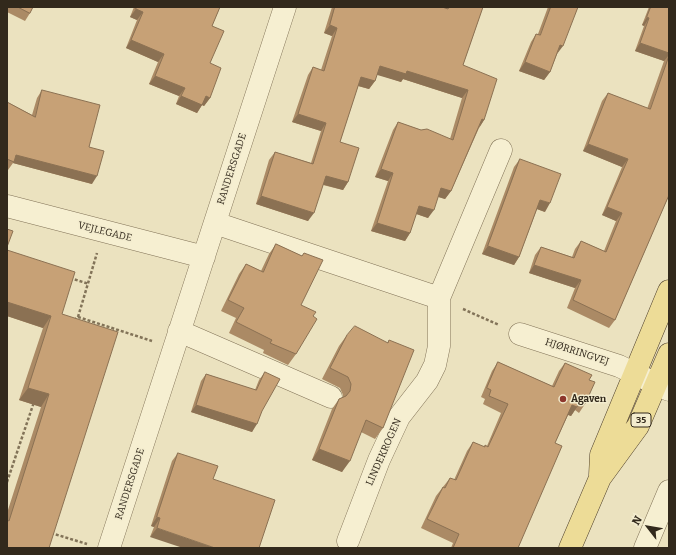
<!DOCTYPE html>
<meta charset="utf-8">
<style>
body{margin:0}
#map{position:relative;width:676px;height:555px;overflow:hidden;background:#ebe2bf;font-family:Bitter,serif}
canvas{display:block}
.frame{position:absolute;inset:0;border:8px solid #32291c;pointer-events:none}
.north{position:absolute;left:628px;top:507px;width:40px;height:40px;-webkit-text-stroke:3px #f3ecce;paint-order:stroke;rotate:301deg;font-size:11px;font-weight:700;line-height:16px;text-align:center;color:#32291c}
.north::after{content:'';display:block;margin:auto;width:14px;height:18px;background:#32291c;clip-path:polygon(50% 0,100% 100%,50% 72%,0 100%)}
</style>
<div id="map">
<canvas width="676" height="555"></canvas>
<div class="frame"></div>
<div class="north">N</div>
</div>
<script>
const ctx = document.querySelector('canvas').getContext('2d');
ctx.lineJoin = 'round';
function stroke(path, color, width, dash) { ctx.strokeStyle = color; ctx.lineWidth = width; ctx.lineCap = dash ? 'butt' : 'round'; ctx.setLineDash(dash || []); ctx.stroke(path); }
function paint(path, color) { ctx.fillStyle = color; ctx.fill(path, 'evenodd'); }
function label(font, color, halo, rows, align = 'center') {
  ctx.font = font + ' Bitter,serif'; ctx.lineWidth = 3; ctx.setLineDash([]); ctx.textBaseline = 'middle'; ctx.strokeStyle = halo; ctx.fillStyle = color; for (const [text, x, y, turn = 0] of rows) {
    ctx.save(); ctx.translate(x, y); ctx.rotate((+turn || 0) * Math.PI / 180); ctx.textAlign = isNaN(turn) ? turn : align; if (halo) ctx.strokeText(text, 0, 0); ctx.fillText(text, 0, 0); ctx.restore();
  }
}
const path = new Path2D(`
 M70,278L89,284
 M463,309L499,325
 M78,317L97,253
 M74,320L78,317L152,341
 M7,482L34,402
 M51,533L87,544`);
const minor = new Path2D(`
 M7,206L204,257
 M215,223L439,298
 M179,331L331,397
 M520,334L619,366L669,390
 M348,541L379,460L399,417L427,381L435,365L439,346V298L501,150
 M109,548L285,7
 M645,548L669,491`);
const major = new Path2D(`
 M600,475L601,455L669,291
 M570,548L600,478L638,426L669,354`);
const wall = new Path2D(`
 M7,7H33L30,13L25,21L7,12Z
 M134,7H220L212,26L210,63V98L204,106L202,105L197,113L176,104L179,96L149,84L158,62L126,48L137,20L130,17Z
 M332,7H442L446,8V7H483L463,65L484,120L479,128L451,191L445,199L438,197L428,218L416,214L410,233L405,241L371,231L388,181L375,177L393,130L398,122L421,130L450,139L462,98L403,79L401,82L377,74L375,81L369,89L358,86L340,142L348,182L343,190L323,185L308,221L256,204L269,160L275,152L311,163L321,131L292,122L308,75L313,67L321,70L332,36L324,33Z
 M548,7H578L557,54L550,72L544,80L519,71L531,42L536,34H538Z
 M649,7H669V195L615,320L609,328L567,308L575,288L529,273L535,255L541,247L572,257L575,249L581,241L604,251L616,221L602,215L622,167L583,151L602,101L608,93L647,109L664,61L635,51L644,26L642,25Z
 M42,90L89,147L92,184L13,163L8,170L7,169V102L32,115L37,98Z
 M520,159L545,212L537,209L519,257L514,265L482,254L514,167Z
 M276,244L302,256L304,253L301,305L296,354L288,365L263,353L264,350L229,333L236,318L221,311L239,274L246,264L261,271L269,254Z
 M7,250L62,314L49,548H7V513L41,407L19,400L43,328L7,316Z
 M347,335L387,343L389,340L383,428L375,439L361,432L342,472L312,460L332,409L339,399L343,397V395L340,388L322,379L339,346Z
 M498,362L552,386L559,371L565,363L589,380L585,404L579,413L575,410L571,416L568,415L555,443L518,548H451L453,543L421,528L436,496L450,478L454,480L467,451L473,442L484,447L485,445L487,446L501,413L483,404L485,399L481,397L492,371Z
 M265,372L262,411L252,432L191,412L201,381L206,374L255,390L259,380Z
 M178,453L213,479L150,537L154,527L151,526L172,461Z`);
const shadedWall = new Path2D(`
 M136,9L143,12L137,20L130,17Z
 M647,17L649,18L644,26L642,25Z
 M330,25L337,28L332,36L324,33Z
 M131,40L164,54L158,62L126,48Z
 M640,43L669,53V55L664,61L635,51Z
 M560,45L563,46L557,54Z
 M525,62L550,72L544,80L519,71Z
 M380,66L407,71L468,90L462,98L403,79L401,82L374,74Z
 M155,76L185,88L179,96L149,84Z
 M361,77L375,81L369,89L355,85Z
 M181,96H206L210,98L204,106L202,105L197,113L176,104Z
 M298,114L326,123L321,131L292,122Z
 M482,119L484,120L479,128Z
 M588,144L628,159L622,167L583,151Z
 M16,155L97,176L92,184L13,163Z
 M381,169L393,173L388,181L375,177Z
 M326,176L348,182L343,190L321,184Z
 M441,188L451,191L445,199L436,196Z
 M261,196L314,213L308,221L256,204Z
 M540,200L550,203L545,212L534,208Z
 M419,206L434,210L428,218L414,213Z
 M607,207L622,213L616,221L602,215Z
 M377,223L410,233L405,241L371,231Z
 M488,246L519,257L514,265L482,254Z
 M534,265L581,280L575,288L529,273Z
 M7,302L51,316L43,328L7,316Z
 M28,388L49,394L41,407L19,400Z
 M196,405L257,424L252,432L191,412Z
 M572,405L577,407L571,416L566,414Z
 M319,449L350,461L342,472L312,460Z
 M157,517L160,518L154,527L151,526Z
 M157,528L215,548H183L150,537Z`);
const building = new Path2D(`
 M18,7H33L30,13Z
 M137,7H220L212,26L224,31L210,63L221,68L210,98L206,96L202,105L181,96L185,88L155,76L164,54L131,40L143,12L136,9Z
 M335,7H442L448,9L449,7H483L463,65L497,79L484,120L482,119L451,191L441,188L434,210L419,206L410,233L377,223L393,173L381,169L398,122L421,130L427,129L453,140L468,90L407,71L406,74L380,66L375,81L361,77L340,142L359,148L348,182L326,176L314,213L261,196L275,152L313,164L326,123L298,114L313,67L324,71L337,28L330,25Z
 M551,7H578L563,46L560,45L550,72L525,62L536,34L540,35Z
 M651,7H669V53L640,43L649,18L647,17Z
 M669,56V195L615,320L573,300L581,280L534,265L541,247L574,258L581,241L606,252L622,213L607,207L628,159L588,144L608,93L650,109Z
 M42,90L100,105L89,147L104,151L97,176L16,155L14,162L7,159V102L35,117Z
 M520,159L561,174L550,203L540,200L519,257L488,246Z
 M7,229L13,231L7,247Z
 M276,244L302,256L304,253L323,260L301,305L316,312L313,316L317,319L296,354L270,343L272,340L236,322L244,308L228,300L246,264L263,272Z
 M7,250L75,272L62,314L118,332L49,548H7V520L9,521L49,394L28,388L51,316L7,302Z
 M355,326L388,343L389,340L414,350L383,428L366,420L350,461L319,449L339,399L346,396L350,391L351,384L348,377L330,368L347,335Z
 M498,362L554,387L565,363L592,375L589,380L595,382L585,404L580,401L577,407L572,405L555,443L562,446L518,548H453L459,534L427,519L443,487L445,488L450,478L456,480L473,442L485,447V445L488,447L508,404L489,396L491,390L487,388Z
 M265,372L280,379L262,411L257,424L196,405L206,374L256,390Z
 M178,453L218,466L213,479L275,500L259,548H215L157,528L160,518L157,517Z`);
const markers = [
 [563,399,4,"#8d362c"]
];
const shields = [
 [641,420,20]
];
const shieldNames = [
 ["35",641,420]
];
const streetNames = [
 ["RANDERSGADE",232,169,-72],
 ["VEJLEGADE",105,232,14],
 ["HJØRRINGVEJ",577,352,18],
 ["LINDEKROGEN",384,452,-66],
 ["RANDERSGADE",130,484,-72]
];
const poiNames = [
 ["Agaven",571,399]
];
stroke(minor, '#827358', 23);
stroke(major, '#50412d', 23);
stroke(path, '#827358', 2.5, [3, 2]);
stroke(minor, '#f6efd1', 22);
stroke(major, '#eddc97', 22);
paint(wall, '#ab8a65');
paint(shadedWall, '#8b7153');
paint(building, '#c7a176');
stroke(building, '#8b7153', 1);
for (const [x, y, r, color] of markers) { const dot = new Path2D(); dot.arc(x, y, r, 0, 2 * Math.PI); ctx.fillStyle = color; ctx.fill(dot); stroke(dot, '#f3ecce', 1.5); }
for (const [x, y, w] of shields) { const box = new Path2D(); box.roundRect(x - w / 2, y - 7, w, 14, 3); ctx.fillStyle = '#f3ecce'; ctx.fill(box); stroke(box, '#32291c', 1); }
label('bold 9px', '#32291c', null, shieldNames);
label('10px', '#32291c', '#f3ecce', streetNames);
label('bold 10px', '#32291c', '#f3ecce', poiNames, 'left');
</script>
